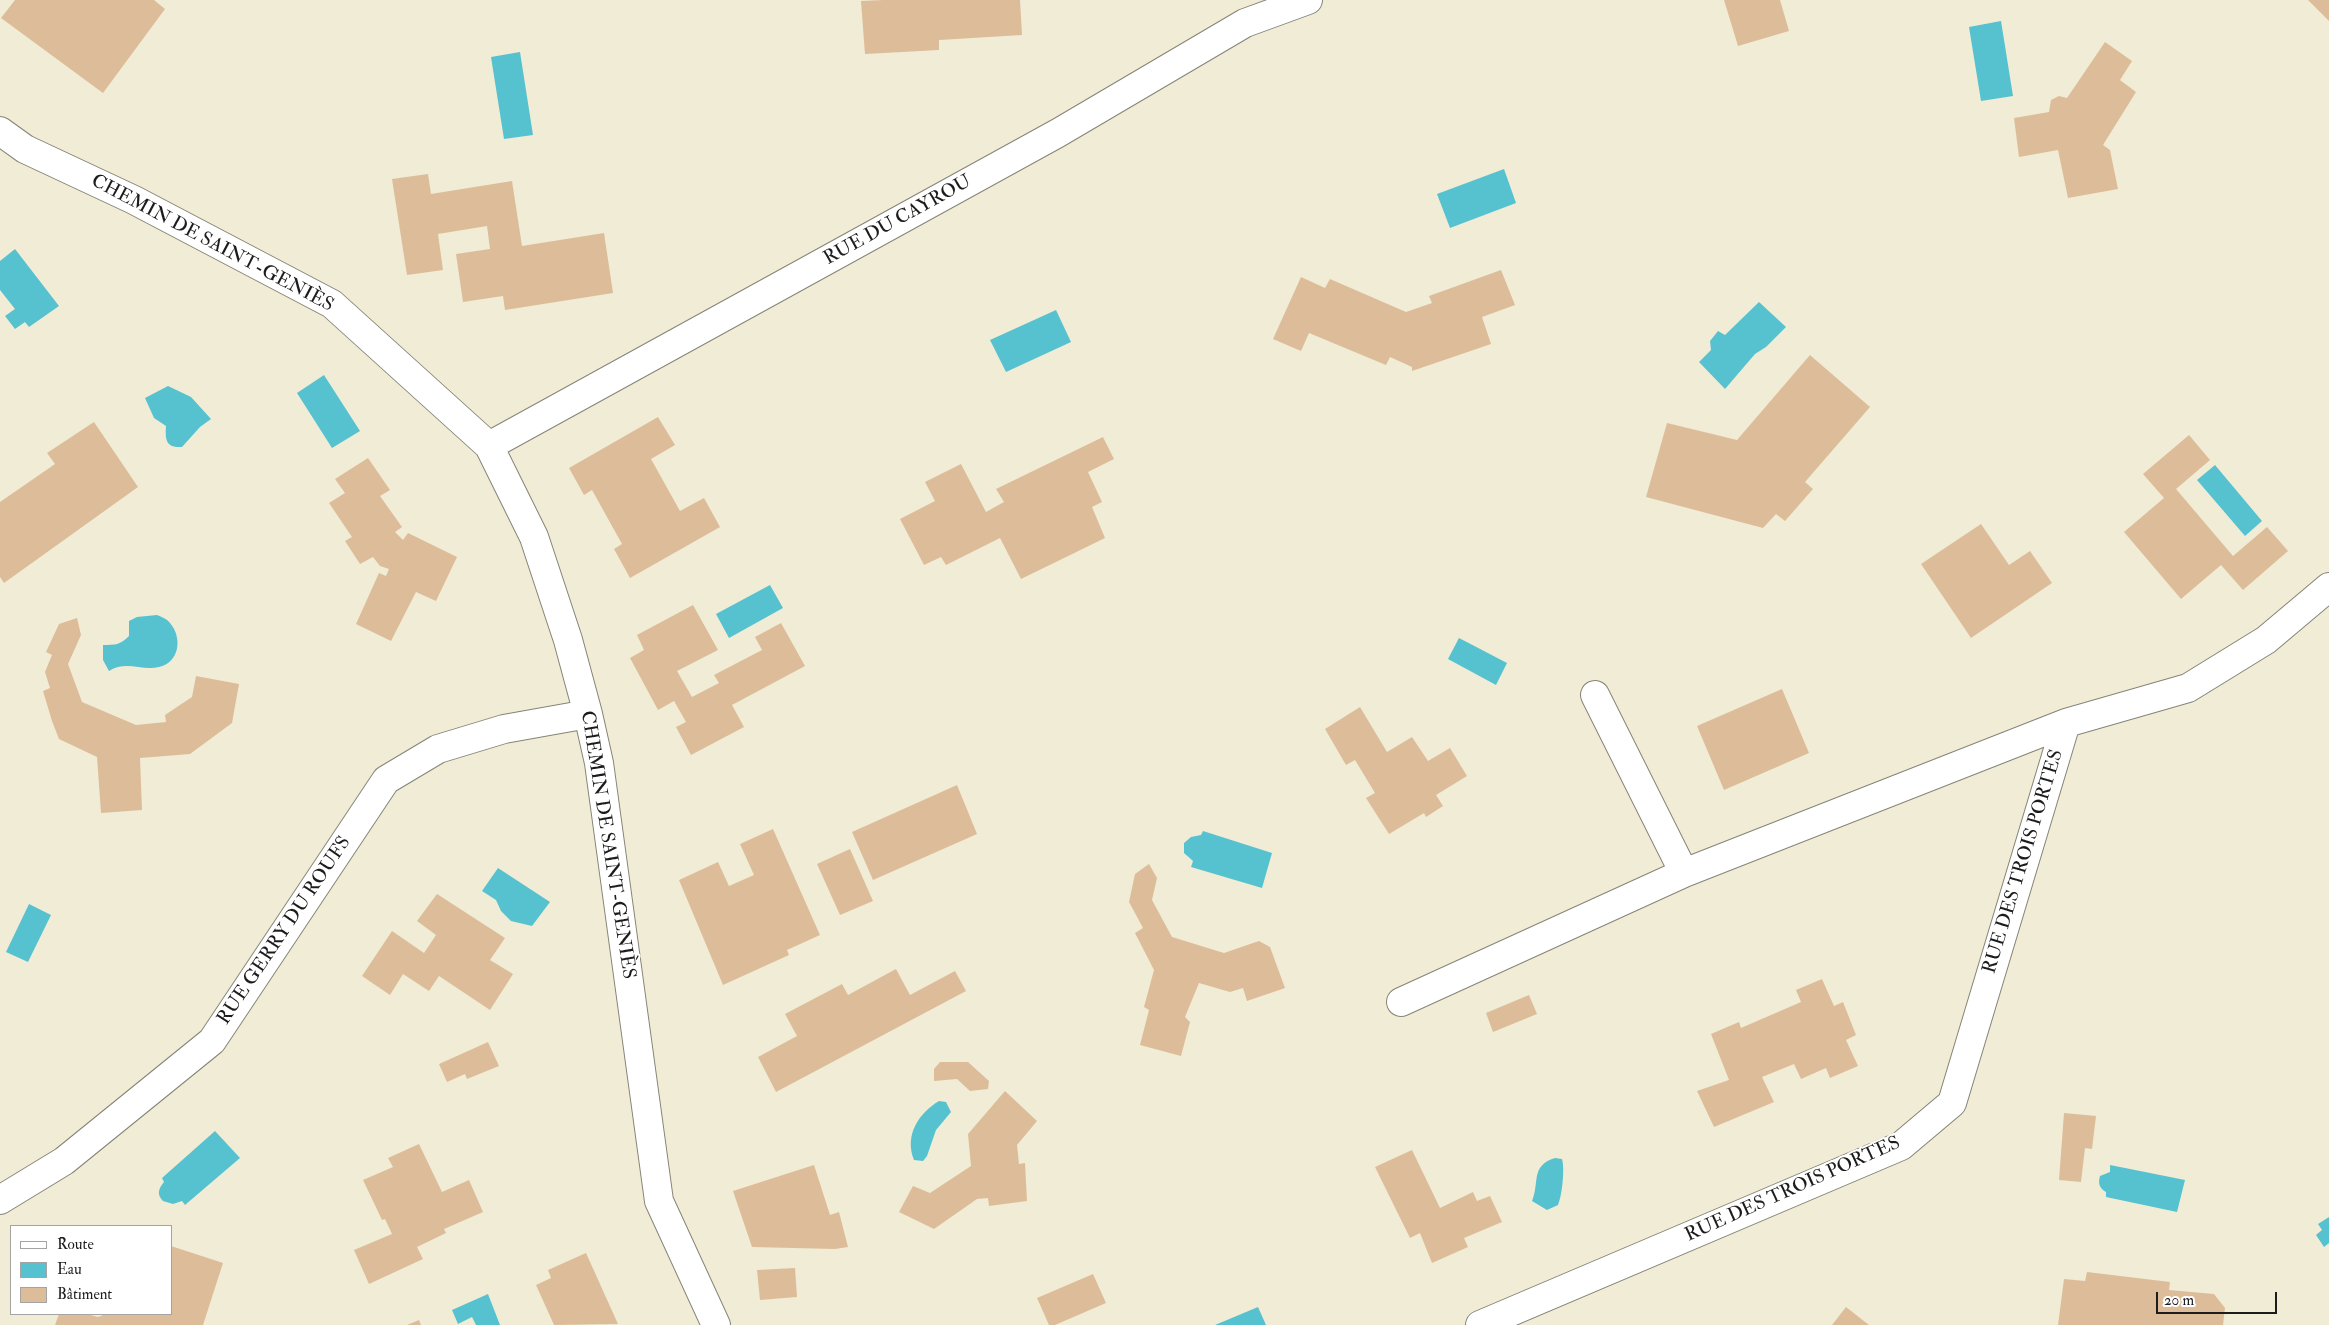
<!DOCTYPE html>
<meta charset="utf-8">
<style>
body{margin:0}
#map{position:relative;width:2329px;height:1325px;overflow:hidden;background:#f0ecd5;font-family:"IM FELL Double Pica",serif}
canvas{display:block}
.legend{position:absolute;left:10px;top:1225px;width:162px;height:90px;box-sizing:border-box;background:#fff;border:1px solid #a4a4a4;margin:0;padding:6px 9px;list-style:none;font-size:15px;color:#1c1c1c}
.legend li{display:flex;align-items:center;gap:10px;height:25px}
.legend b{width:25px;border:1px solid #a4a4a4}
.scale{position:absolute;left:2156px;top:1292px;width:121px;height:22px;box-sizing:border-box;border:2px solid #1c1c1c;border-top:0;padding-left:6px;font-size:15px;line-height:18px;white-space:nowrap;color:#1c1c1c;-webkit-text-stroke:4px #fff;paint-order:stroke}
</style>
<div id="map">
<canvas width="2329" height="1325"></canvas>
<ul class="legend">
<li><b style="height:6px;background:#fff"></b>Route</li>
<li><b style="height:14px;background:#56c2d0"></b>Eau</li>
<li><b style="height:14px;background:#ddbd99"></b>Bâtiment</li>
</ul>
<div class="scale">20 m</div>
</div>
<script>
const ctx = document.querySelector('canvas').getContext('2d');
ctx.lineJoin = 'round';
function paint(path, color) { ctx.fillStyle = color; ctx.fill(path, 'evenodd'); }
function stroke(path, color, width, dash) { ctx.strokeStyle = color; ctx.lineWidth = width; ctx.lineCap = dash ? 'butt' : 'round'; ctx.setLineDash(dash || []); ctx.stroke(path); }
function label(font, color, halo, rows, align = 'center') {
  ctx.font = font + ' "IM FELL Double Pica",serif'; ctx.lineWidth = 4; ctx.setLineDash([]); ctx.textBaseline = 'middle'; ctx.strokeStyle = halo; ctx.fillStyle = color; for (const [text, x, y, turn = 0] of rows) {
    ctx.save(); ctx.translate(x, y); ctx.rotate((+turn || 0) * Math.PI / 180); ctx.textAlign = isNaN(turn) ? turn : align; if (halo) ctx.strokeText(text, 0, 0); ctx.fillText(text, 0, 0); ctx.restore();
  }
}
const water = new Path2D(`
 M2001,21L2013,96L1981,101L1969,27Z
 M520,52L533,135L504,139L491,57Z
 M1504,169L1516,203L1450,228L1437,194Z
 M15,249L59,306L29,327L25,322L15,329L5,316L15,309L0,290V261Z
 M1759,302L1786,327L1766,347L1755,354L1725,389L1699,362L1711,350L1710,341L1718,331L1725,335Z
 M1056,310L1071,342L1006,372L990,340Z
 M324,375L360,431L332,448L297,393Z
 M168,386L191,397L211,419L200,427L182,447C166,448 165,440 166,426L154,418L145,398Z
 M2215,465L2262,521L2245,536L2197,480Z
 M770,585L783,608L729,638L716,614Z
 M157,615C162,617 167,619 170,623C183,638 179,663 159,667C141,671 126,660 109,671L103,660V645C115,645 120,645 129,636V621L137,617Z
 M1459,638L1507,663L1496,685L1448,659Z
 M1203,831L1272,853L1262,888L1191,867L1193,861L1184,853V843L1191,837L1201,835Z
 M498,868L550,902L532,926L511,921L501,911L496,900L482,891Z
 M29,904L51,915L28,962L6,952Z
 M939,1101L946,1102L951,1112L936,1130L927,1156L923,1161L914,1160C904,1135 919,1113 939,1101Z
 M215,1131L240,1158L185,1205L182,1201L173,1204L163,1201C156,1194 159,1188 164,1182L162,1178Z
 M1555,1158L1562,1159C1565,1169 1562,1196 1558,1205L1547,1210L1532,1201C1540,1182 1530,1166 1555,1158Z
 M2110,1165L2185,1180L2177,1212L2106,1197V1192C2099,1188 2098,1183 2100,1176L2110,1172Z
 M2329,1217V1243L2324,1247L2316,1235L2322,1230L2318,1224Z
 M488,1294L500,1325H476L472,1317L458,1324L452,1310Z
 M1258,1307L1266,1325H1215Z`);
const building = new Path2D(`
 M15,0H154L165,9L103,93L1,18Z
 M883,0H1020L1022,35L939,40V50L865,54L861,1Z
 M1724,0H1780L1789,31L1738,46Z
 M2308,0H2329V21Z
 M2105,42L2132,61L2120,80L2136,92L2103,145L2110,150L2118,189L2068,198L2058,150L2019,157L2014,118L2049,112L2051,100L2059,96L2067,98Z
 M428,174L431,194L512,181L522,246L604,233L613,293L505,310L503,296L463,302L456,254L490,249L487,226L438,234L443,270L407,275L392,179Z
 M1501,270L1515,305L1482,317L1491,344L1412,371V367L1390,357L1386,365L1309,333L1301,351L1273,339L1301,277L1325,288L1330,279L1406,312L1432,303L1429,296Z
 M1810,355L1870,407L1805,482L1813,489L1785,521L1776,514L1763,528L1646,497L1667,423L1737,440Z
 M658,417L675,445L651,459L680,511L704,498L720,527L630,578L614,549L622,544L592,490L584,495L569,468Z
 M94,422L138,487L4,583L0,577V502L55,464L47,453Z
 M2189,435L2210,460L2176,489L2233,556L2267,527L2288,551L2243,590L2221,565L2181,599L2124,532L2164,498L2143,474Z
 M1103,437L1114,459L1088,472L1102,502L1092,507L1105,538L1021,579L1000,538L946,565L941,557L924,565L900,519L935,501L925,482L961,464L986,512L1004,502L996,489Z
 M368,458L390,490L380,496L402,527L395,532L403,540L408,533L457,557L436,601L416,592L391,641L356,624L379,573L386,576L389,569L380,566L373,557L360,564L345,541L352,537L329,503L345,493L335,479Z
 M1981,524L2009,565L2030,551L2052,583L1971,638L1921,564Z
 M693,605L718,650L677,671L692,697L719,683L714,675L762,650L755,637L781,623L805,666L732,705L744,727L691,755L676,727L686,722L674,701L658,710L630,658L644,650L637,635Z
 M77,618L81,635L68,664L82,702L136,725L166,722L165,715L192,697L196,676L239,684L232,723L190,754L140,758L142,810L101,813L97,757L59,739L52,721L43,691L50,688L45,672L52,655L46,652L59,624Z
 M1782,689L1809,753L1724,790L1697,726Z
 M1360,707L1387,752L1412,737L1428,761L1450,748L1467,776L1436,795L1443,806L1426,817L1424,813L1389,834L1366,798L1375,793L1355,760L1346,765L1325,729Z
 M957,785L977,834L873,880L852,832Z
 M773,829L820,935L787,950L789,955L723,985L679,880L718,862L729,886L754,875L740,844Z
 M850,849L873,901L840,915L817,864Z
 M1149,864L1157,878L1152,900L1172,937L1224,953L1259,941L1270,947L1285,988L1247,1001L1243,988L1230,992L1199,983L1185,1017L1190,1022L1181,1056L1140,1045L1149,1010L1144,1007L1154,970L1135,933L1143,928L1129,902L1135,874Z
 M437,894L505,938L490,960L513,974L490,1010L439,976L429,991L403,974L390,995L362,976L392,931L424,953L436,935L417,921Z
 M896,969L910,995L955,971L966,991L776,1092L758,1057L797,1036L785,1014L842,984L848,995Z
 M1822,979L1834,1006L1843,1002L1856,1035L1846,1040L1858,1066L1830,1078L1826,1068L1801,1079L1794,1064L1762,1077L1774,1102L1714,1127L1697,1091L1729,1080L1711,1034L1739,1022L1741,1028L1801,1002L1796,990Z
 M1529,995L1537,1014L1493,1032L1486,1013Z
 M488,1042L499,1066L467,1079L465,1074L447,1082L439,1064Z
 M940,1062H968L989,1081L988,1089L970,1091L957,1079L934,1081V1069Z
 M1005,1091L1037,1121L1017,1145L1019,1164L1025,1163L1027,1201L989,1206L988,1198L977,1199L934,1229L899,1212L913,1186L930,1193L971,1166L968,1134Z
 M2064,1113L2096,1116L2092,1149L2085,1148L2081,1182L2059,1180Z
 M419,1144L442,1192L469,1180L483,1212L444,1229L446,1233L417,1247L423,1259L369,1284L354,1250L392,1234L385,1219L382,1220L363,1180L393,1167L388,1158Z
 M1412,1150L1440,1208L1473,1192L1477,1201L1490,1196L1502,1222L1464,1238L1468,1247L1432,1263L1420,1233L1410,1238L1375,1167Z
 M814,1165L830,1215L839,1212L848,1247L835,1249L752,1247L733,1191Z
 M171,1246L223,1263L203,1325H55L59,1314H87L98,1317L106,1314H171Z
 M586,1253L618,1324L554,1325L536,1285L551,1278L548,1270Z
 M795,1268L797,1297L760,1300L757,1270Z
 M2087,1272L2170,1282L2169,1290L2214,1294L2225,1308L2223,1325H2058L2064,1279L2085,1281Z
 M1093,1274L1106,1303L1055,1325H1049L1037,1298Z
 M1846,1307L1869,1325H1832Z
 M419,1320L421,1325H407Z`);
const street = new Path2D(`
 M0,131L25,149L134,200L332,304L489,446L534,537L568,640L588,714L599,763L659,1201L716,1325
 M489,446L1058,133L1245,23L1308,0
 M1595,695L1684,873
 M1401,1002L1684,873L2066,723
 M0,1200L64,1161L212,1041L386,780L438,749L504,729L588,714
 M1480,1325L1901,1146L1952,1103L2066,723L2188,688L2266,640L2329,587`);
const streetNames = [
 ["RUE DU CAYROU",898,221,-29],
 ["CHEMIN DE SAINT-GENIÈS",212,244,28],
 ["CHEMIN DE SAINT-GENIÈS",607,845,81],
 ["RUE DES TROIS PORTES",2024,862,-73],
 ["RUE GERRY DU ROUFS",285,931,-56],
 ["RUE DES TROIS PORTES",1793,1190,-24]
];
paint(water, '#56c2d0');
paint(building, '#ddbd99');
stroke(street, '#868478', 30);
stroke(street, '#fff', 28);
label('19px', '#1c1c1c', '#fff', streetNames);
</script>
